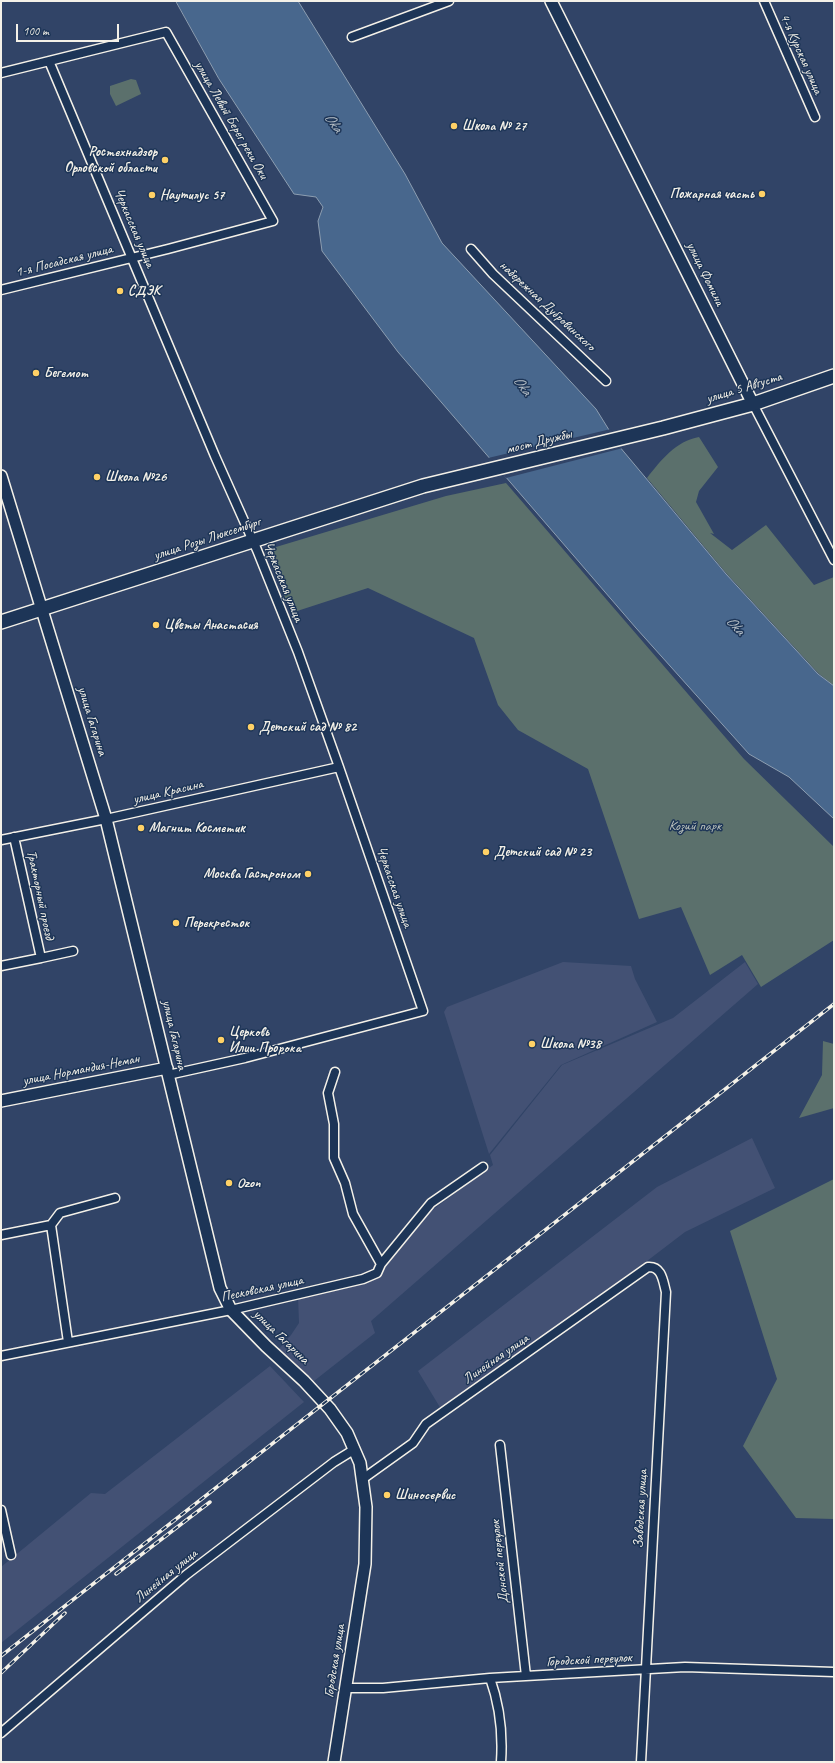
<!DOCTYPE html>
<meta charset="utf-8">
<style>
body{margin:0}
#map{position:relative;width:835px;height:1763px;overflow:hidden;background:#314467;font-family:Caveat,sans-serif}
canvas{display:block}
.frame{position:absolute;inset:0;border:2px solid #f4f1e8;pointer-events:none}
.scale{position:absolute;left:16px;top:24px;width:103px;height:18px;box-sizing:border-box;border:2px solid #f4f1e8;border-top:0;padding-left:5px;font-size:12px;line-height:14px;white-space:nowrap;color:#f4f1e8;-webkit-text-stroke:3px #1d3557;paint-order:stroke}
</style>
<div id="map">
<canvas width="835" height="1763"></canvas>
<div class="frame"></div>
<div class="scale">100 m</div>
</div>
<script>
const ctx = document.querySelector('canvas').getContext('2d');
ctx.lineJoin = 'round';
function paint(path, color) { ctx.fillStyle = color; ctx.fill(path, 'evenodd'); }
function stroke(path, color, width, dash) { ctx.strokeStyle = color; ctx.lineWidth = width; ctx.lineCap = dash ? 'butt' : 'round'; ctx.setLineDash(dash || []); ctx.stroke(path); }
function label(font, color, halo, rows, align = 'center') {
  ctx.font = font + ' Caveat,sans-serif'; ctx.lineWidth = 3; ctx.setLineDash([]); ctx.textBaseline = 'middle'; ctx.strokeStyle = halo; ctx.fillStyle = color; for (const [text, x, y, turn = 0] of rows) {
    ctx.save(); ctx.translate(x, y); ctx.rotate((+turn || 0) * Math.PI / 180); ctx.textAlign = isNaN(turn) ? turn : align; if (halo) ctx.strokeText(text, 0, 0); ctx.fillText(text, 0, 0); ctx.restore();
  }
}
const built = new Path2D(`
 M563,962L631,966L635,979L657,1022L561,1065L489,1154L444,1012L447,1007Z
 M745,962L758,984L371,1321L375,1333L314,1381L279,1349L291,1335L299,1323L298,1296L342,1286L355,1285L379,1276L382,1266L431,1211L493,1165L490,1155L562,1065L673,1018Z
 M752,1138L775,1188L685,1232L554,1332L531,1343L441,1409L418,1371L657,1187Z
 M270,1366L304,1402L1,1643V1567L91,1493L105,1494Z`);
const green = new Path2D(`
 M131,79L136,80L141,94L116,106L110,94V86Z
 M699,437L718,467L699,491L696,502L714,534L710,533L732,550L766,525L814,585L834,577V686L818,673L726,573L647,478C661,460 676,441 699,437Z
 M506,483L744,759L834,847V940L761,987L742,955L710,975L681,907L639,919L588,769L518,730L498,705L474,638L368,588L291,613L266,550L446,496Z
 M823,1041L834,1044V1108L799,1118L822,1075Z
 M834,1179V1519L796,1518L743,1446L777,1379L730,1231Z`);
const water = new Path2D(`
 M176,1H298L405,174L442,243L596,409L619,446L726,574L818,674L834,686V819L789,777L749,754L636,628L398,352L322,251L318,221L323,207L316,197L294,194L219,79Z`);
const pier = new Path2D(`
 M611,429L623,448L506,478L488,458Z`);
const street = new Path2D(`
 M764,1L815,117
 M352,37L449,1
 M49,61L215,456L257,550L298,652L339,767L423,1011L245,1058L168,1075
 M1,73L166,32L273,221L168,249L1,290
 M471,249L493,274L606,381
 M753,404L834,560
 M1,840L106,819L339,767
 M41,958L73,951
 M1,966L41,958L14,837
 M335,1072L328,1093L334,1124V1158L345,1183L353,1214L381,1264
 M51,1225L68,1342
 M1,1235L51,1225L60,1213L115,1198
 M1,1356L231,1310L363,1279L377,1273L381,1264L431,1203L483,1167
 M500,1445L526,1676
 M364,1478L413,1443L426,1424L648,1267C662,1266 663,1281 666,1292L641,1762
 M1,1510L11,1555
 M490,1678C500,1706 503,1733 501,1762
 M346,1688H383L490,1678L685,1667L834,1672
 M1,1733L186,1575L334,1462L355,1449`);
const secondary = new Path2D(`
 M551,1L753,404
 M1,476L106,819L220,1288L231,1310L266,1346L304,1381L330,1409L347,1433L360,1463L366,1507L365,1564L334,1762
 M1,1101L167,1068`);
const primary = new Path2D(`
 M1,622L423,486L663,428L753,404L834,376`);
const rail = new Path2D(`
 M116,1574L210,1502
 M1,1656L834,1004
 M1,1673L65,1613`);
const markers = [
 [454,126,4,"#ffd166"],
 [165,160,4,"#ffd166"],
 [762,194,4,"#ffd166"],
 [152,195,4,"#ffd166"],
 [120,291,4,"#ffd166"],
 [36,373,4,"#ffd166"],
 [97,477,4,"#ffd166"],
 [156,625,4,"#ffd166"],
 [251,727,4,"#ffd166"],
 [141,828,4,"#ffd166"],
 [486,852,4,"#ffd166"],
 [308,874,4,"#ffd166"],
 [176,923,4,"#ffd166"],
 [221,1040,4,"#ffd166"],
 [532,1044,4,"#ffd166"],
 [229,1183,4,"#ffd166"],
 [387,1495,4,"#ffd166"]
];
const streetNames = [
 ["4-я Курская улица",801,54,66],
 ["улица Левый Берег реки Оки",231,120,60],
 ["Черкасская улица",134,228,67],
 ["1-я Посадская улица",64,261,-14],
 ["улица Фомина",705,274,64],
 ["набережная Дубровинского",547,306,43],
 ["улица 5 Августа",744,388,-17],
 ["мост Дружбы",539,442,-14],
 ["улица Розы Люксембург",207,539,-18],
 ["Черкасская улица",283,582,68],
 ["улица Гагарина",92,721,73],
 ["улица Красина",168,792,-13],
 ["Черкасская улица",394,887,71],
 ["Тракторный проезд",40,895,78],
 ["улица Гагарина",174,1035,77],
 ["улица Нормандия-Неман",81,1070,-11],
 ["Песковская улица",262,1289,-12],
 ["улица Гагарина",281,1337,44],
 ["Линейная улица",496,1359,-35],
 ["Заводская улица",641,1509,-87],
 ["Донской переулок",500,1562,-96],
 ["Линейная улица",166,1576,-39],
 ["Городской переулок",589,1660,-3],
 ["Городская улица",335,1661,-81]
];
const poiNames = [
 ["Школа № 27",462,126],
 ["Ростехнадзор",157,152,"right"],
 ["Орловской области",157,168,"right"],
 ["Пожарная часть",754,194,"right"],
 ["Наутилус 57",160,195],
 ["СДЭК",128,291],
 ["Бегемот",44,373],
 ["Школа №26",105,477],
 ["Цветы Анастасия",164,625],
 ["Детский сад № 82",259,727],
 ["Магнит Косметик",149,828],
 ["Детский сад № 23",494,852],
 ["Москва Гастроном",300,874,"right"],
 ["Перекресток",184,923],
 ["Церковь",229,1032],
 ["Илии Пророка",229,1048],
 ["Школа №38",540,1044],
 ["Ozon",237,1183],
 ["Шиносервис",395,1495]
];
const parkNames = [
 ["Козий парк",695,826]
];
const waterNames = [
 ["Oka",333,123,54],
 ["Oka",522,386,54],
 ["Oka",735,626,47]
];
paint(built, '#435174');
paint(green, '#5b706c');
paint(water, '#48678d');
stroke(water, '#8d9eb1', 1);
paint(pier, '#314467');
stroke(street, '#f4f1e8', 11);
stroke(secondary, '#f4f1e8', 14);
stroke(primary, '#f4f1e8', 16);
stroke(street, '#1d3557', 8);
stroke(secondary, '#1d3557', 11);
stroke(primary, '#1d3557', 13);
stroke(rail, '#f4f1e8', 3.5);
stroke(rail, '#1d3557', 2, [6]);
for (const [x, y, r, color] of markers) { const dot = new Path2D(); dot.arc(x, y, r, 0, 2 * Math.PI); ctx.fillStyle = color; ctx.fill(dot); stroke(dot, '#1d3557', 1.5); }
label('14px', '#f4f1e8', '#1d3557', streetNames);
label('bold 14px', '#f4f1e8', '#1d3557', poiNames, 'left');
label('14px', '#bec4bd', '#1d3557', parkNames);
label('italic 15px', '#b8c1c8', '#1d3557', waterNames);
</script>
